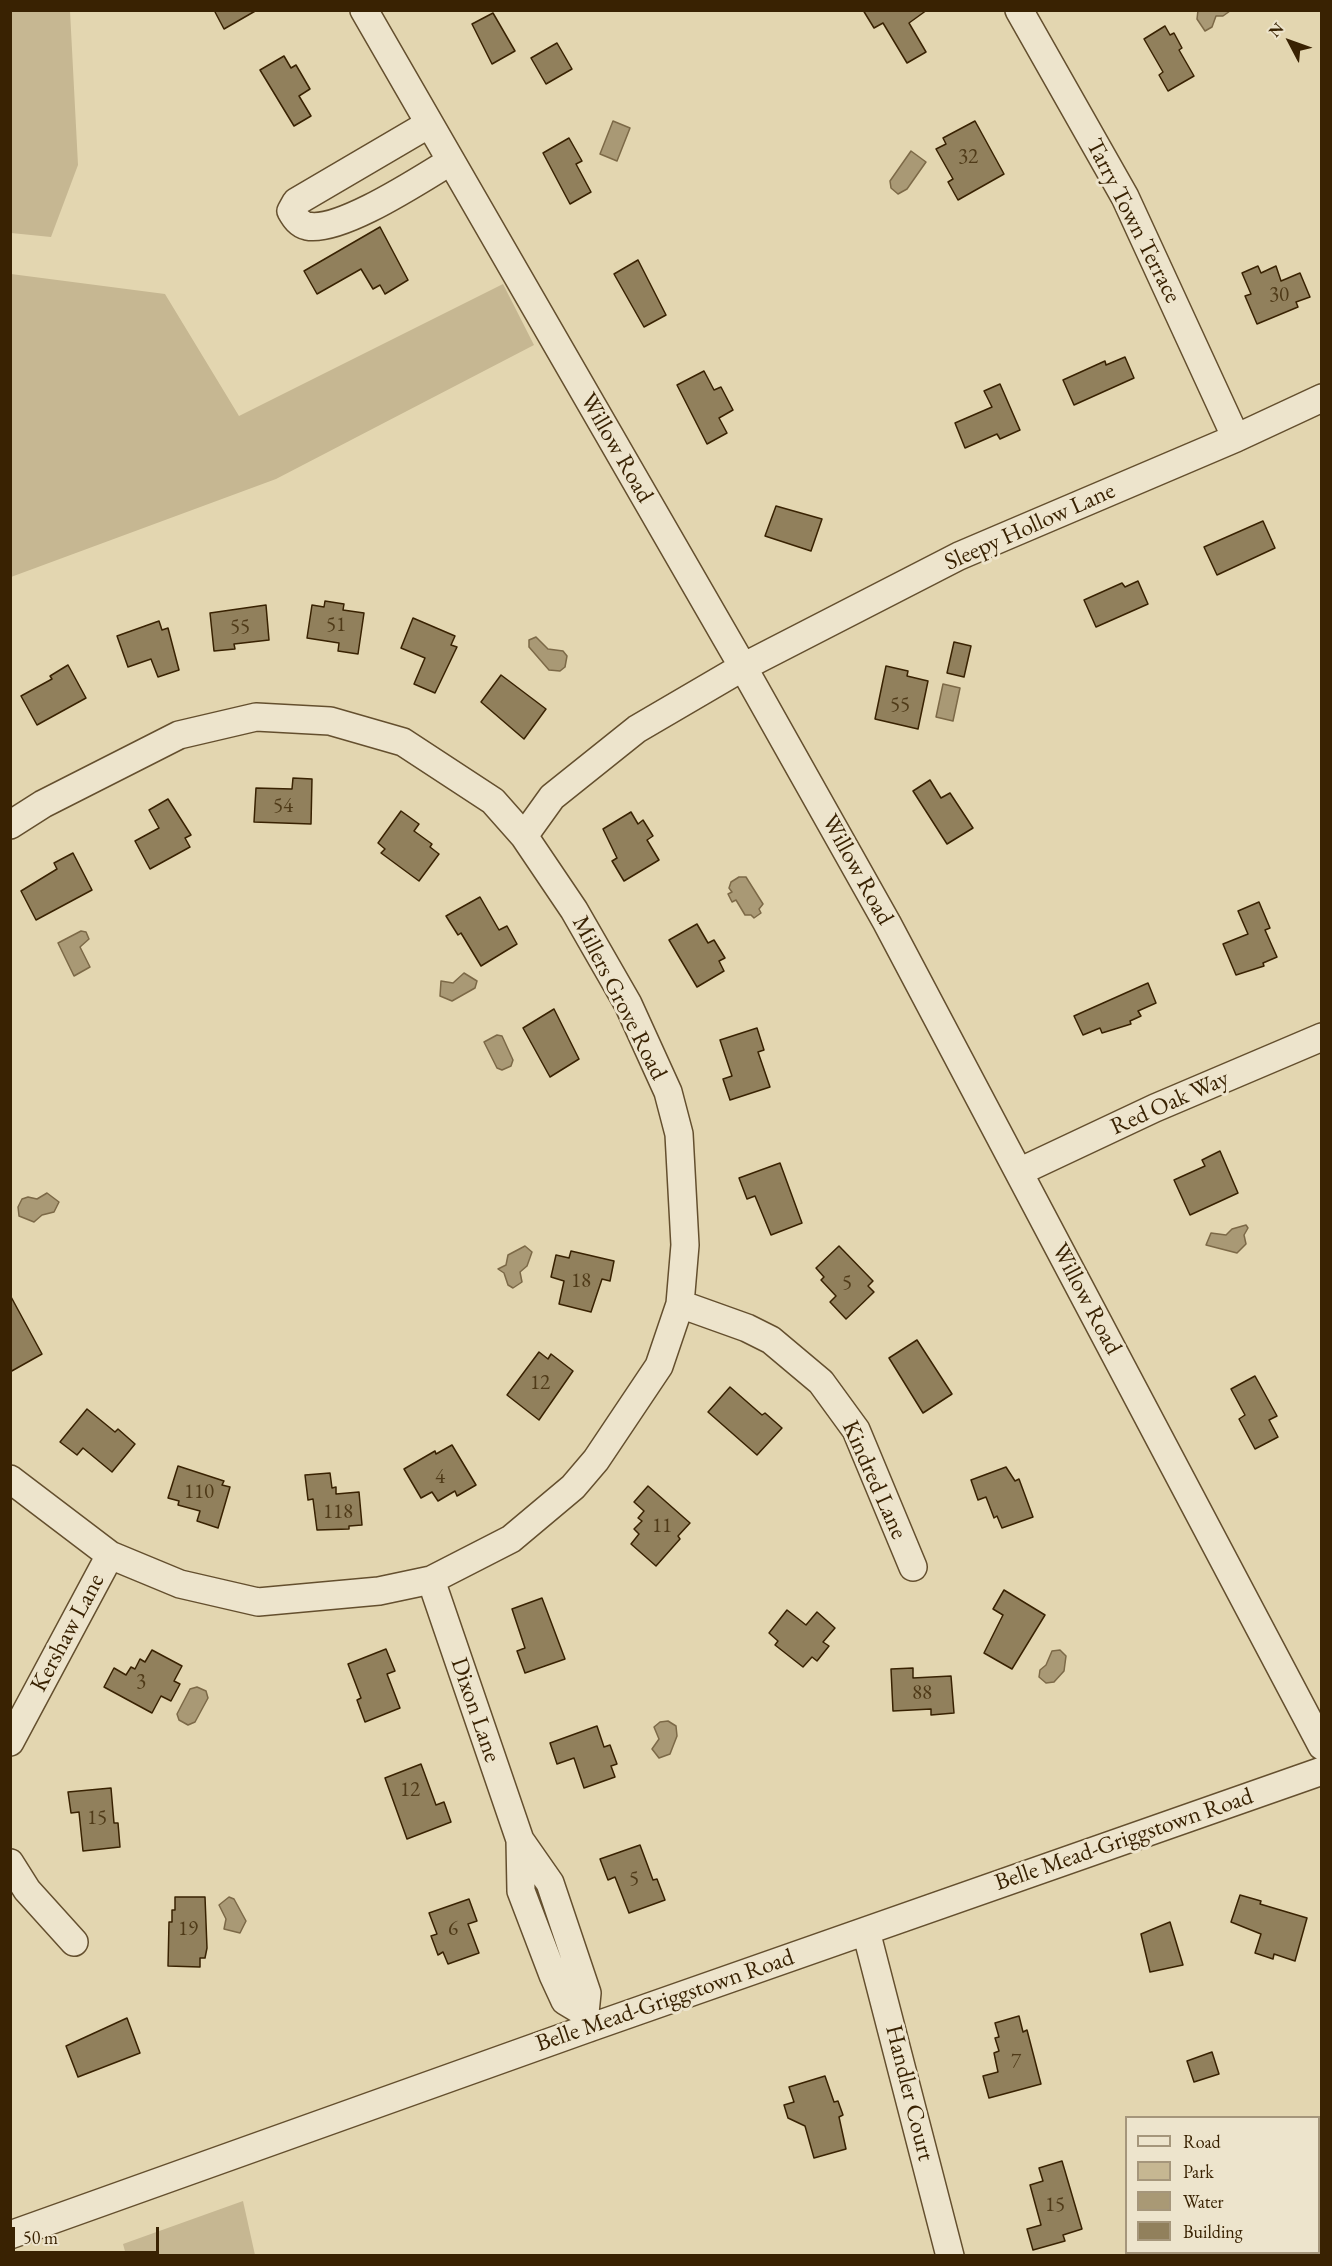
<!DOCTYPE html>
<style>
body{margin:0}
#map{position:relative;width:1332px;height:2266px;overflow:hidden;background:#e3d6b0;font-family:"EB Garamond",serif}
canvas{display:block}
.frame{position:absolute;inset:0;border:12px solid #392202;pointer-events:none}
.legend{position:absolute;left:1125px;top:2116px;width:195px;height:138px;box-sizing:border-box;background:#ede4cc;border:2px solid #a5967b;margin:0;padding:8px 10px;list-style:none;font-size:18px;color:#392202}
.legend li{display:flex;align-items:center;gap:12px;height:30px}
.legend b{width:30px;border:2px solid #a5967b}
.north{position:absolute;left:1260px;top:12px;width:60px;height:60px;-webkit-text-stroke:4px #ede4cc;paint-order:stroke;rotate:311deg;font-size:16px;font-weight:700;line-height:24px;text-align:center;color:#392202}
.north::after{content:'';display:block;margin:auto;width:21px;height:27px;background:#392202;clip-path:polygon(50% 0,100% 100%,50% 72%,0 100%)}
.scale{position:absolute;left:12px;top:2227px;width:147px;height:27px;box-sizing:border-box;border:3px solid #392202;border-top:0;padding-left:8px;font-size:18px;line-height:21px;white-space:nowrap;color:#392202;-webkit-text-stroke:4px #ede4cc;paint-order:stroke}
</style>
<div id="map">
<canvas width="1332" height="2266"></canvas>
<div class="frame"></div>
<ul class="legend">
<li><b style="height:8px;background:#ede4cc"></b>Road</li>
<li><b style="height:16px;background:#c6b792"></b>Park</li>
<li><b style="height:16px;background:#a99975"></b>Water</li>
<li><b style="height:16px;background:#91805c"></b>Building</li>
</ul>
<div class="north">N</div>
<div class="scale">50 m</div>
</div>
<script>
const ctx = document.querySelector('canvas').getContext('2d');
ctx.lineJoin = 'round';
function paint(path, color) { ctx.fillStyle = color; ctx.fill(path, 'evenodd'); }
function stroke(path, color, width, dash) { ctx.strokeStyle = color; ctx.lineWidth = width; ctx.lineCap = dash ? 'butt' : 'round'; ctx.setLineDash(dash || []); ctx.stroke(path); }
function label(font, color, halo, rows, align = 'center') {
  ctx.font = font + ' "EB Garamond",serif'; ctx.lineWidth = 6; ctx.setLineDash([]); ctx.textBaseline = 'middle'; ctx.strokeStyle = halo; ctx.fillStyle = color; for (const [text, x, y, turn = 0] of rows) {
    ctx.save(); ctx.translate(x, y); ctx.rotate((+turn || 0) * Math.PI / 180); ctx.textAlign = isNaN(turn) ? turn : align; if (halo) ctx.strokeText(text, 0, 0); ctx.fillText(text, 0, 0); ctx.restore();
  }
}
const green = new Path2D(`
 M11,10L70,11L78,165L51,237L11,233Z
 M11,274L165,294L239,416L503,284L534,345L276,479L11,577Z
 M243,2201L255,2255H126L123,2244Z`);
const water = new Path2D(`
 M1198,10H1230V11L1223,16H1216L1212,27L1205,31L1197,19Z
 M613,121L630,128L617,161L600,154Z
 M911,151L926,162L907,189L898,194L891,188L890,181Z
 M536,637L548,649L563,651L567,656L565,667L560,671L549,670L529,647V640Z
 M943,684L960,688L953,721L936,717Z
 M739,877H746L763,904L759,909L761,913L754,918L751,915H745L736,900L732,902L728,894L732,892L729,888L731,882Z
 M81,931L86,932L89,939L80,947L90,967L74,976L58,943Z
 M464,973L477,981L475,988L452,1001L440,996L441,981L453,983Z
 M497,1035L502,1036L513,1060L511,1066L502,1070L497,1068L484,1042Z
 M47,1193L59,1202L54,1212L42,1215L34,1222L19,1216L18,1207L22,1199L28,1197L37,1199Z
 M1246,1225L1248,1228L1244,1235L1246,1244L1237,1253L1206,1245L1211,1233L1226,1235L1232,1229Z
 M525,1246L532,1252L527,1266L520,1272L522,1282L513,1288L508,1285L504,1273L498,1269L506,1265L508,1255Z
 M1060,1650L1066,1656L1064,1671L1054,1682L1046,1683L1039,1677L1040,1670L1046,1665L1052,1651Z
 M197,1687L206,1691L208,1698L195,1722L188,1725L179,1720L177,1714L190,1689Z
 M668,1721L676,1726L677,1736L670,1754L659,1758L652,1749L659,1739L654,1727L660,1722Z
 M229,1897L234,1899L246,1921L240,1933L224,1929L226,1919L219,1905Z`);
const building = new Path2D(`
 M214,10H257L224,29Z
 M863,10H927L909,23L926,52L907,63L883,23L874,28Z
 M493,13L515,51L492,64L472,24Z
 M1165,26L1170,35L1174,33L1182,48L1179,50L1194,76L1168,91L1159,75L1163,72L1144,39Z
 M557,43L572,69L546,84L531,58Z
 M284,56L291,68L296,65L310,89L299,96L311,116L294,126L260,70Z
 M975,121L1004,174L958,200L948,182L953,179L936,149L946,144L943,138Z
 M569,138L582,161L576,164L591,192L570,204L543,153Z
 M380,227L408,280L385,294L380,285L373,289L361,269L317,294L304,271Z
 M638,260L666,315L644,327L614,274Z
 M1258,266L1261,273L1276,266L1281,281L1300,273L1310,297L1296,302L1298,307L1257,324L1245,296L1251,294L1242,273Z
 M1125,357L1134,378L1074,405L1063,380L1105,361L1106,365Z
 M704,371L714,390L721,387L733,410L719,418L727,433L707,444L677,385Z
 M1000,384L1020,430L1000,439L997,434L965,448L955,423L992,407L984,391Z
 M776,506L822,519L811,551L765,536Z
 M1263,521L1275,548L1217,575L1204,547Z
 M1138,581L1148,604L1096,627L1084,600L1122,583L1125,587Z
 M325,601L344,604L343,610L364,613L358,654L338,651L339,643L307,638L312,605L324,607Z
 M266,605L269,640L234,644L235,649L214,651L210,613Z
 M413,618L455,636L451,645L457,647L435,693L414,684L425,658L401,648Z
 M159,621L162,630L168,628L179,670L158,677L151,659L128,667L117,636Z
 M954,642L971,646L964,677L947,673Z
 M68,665L86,698L37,725L21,696L52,679L50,676Z
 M886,666L908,671L907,676L928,681L918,729L875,719Z
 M501,675L546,709L524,739L481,702Z
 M293,778L312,779L311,824L254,822L256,788L292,789Z
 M930,780L941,798L950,793L973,828L947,844L913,791Z
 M168,799L191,835L185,838L190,847L150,869L135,841L159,828L149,810Z
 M401,811L419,824L414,831L432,844L430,847L439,854L419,881L381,853L385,849L378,843Z
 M631,812L638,824L643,820L653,836L647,840L659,860L624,881L612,861L617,858L603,829Z
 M73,853L92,890L36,920L21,891L57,869L54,863Z
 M480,897L499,930L507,926L517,944L481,966L461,933L458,935L446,916Z
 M1259,902L1270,928L1265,930L1277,957L1263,963L1264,966L1236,975L1223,944L1248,934L1238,911Z
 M697,924L708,943L714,940L725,958L719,961L724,971L697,987L669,940Z
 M1148,983L1156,1003L1138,1011L1141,1016L1130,1021L1131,1024L1102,1033L1100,1028L1083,1035L1074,1016Z
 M554,1009L579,1059L550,1077L523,1028Z
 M757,1028L764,1050L758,1052L770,1087L730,1100L723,1079L732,1076L720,1040Z
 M1220,1151L1238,1193L1190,1215L1174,1180L1205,1166L1202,1160Z
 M780,1163L802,1223L771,1235L755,1196L747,1199L739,1178Z
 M839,1246L873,1281L868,1286L874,1292L846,1319L830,1302L836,1296L821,1280L824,1277L816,1268Z
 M571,1251L614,1261L610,1281L602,1279L591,1312L559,1304L564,1281L551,1277L556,1255L569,1258Z
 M10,1295L42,1354L10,1372Z
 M917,1340L952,1394L923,1413L889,1358Z
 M539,1352L548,1359L551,1354L573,1371L539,1420L507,1395Z
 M1255,1376L1277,1416L1269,1420L1278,1437L1255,1449L1239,1419L1245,1415L1231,1389Z
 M730,1387L762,1415L765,1413L782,1428L757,1455L708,1412Z
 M87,1409L115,1432L118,1429L135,1444L112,1472L83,1448L77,1455L60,1442Z
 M452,1445L476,1485L457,1496L455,1491L438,1501L432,1492L421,1498L404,1469L435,1451L436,1454Z
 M178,1466L224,1481L222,1485L230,1487L218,1528L197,1521L200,1511L178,1505L179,1501L168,1498Z
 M1006,1467L1015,1481L1019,1479L1033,1517L1002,1528L997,1516L994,1518L986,1497L978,1500L971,1480Z
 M330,1473L332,1488L336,1487V1494L359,1492L362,1525L349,1526V1529L317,1530L313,1499L308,1500L305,1475Z
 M648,1486L690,1523L678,1536L680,1539L656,1566L631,1544L639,1534L634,1529L642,1521L638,1518L644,1511L634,1502Z
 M1004,1590L1045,1615L1012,1669L984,1653L1003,1615L993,1609Z
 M542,1598L565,1659L525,1673L517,1651L525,1648L512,1609Z
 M787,1610L806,1625L817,1612L835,1628L823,1642L829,1646L817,1661L812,1657L803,1667L775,1645L778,1641L769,1633Z
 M386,1649L395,1671L387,1674L400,1708L365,1722L357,1700L361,1698L348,1664Z
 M152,1650L182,1666L174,1681L180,1684L171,1701L161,1696L152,1713L104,1687L114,1668L126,1675L131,1667L135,1669L140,1659L145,1662Z
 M913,1668V1678L951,1676L954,1713L931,1715V1709L893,1711L891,1669Z
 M597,1726L604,1747L610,1745L617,1764L611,1766L615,1777L584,1788L574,1758L557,1764L550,1743Z
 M421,1764L436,1805L444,1802L451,1822L407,1839L385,1778Z
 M111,1788L114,1823H118L120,1847L83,1851L79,1812L71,1813L68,1792Z
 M640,1845L653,1880L657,1879L665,1900L629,1913L615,1877L608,1880L600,1859Z
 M1240,1895L1261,1901L1260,1904L1307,1918L1295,1961L1274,1954L1273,1959L1255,1953L1261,1934L1231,1922Z
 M175,1897H205L207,1948L205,1958H200V1967L168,1966L169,1922H172V1910H175Z
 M469,1899L477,1921L468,1924L479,1953L448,1964L443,1952L438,1955L431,1936L437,1934L429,1913Z
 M1170,1922L1183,1965L1150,1972L1141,1934Z
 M1019,2016L1023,2032L1027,2030L1041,2084L989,2098L983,2076L998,2072L994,2053L999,2051L995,2038L999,2037L995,2023Z
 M127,2018L140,2053L78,2077L66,2046Z
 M1212,2052L1219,2074L1194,2082L1187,2061Z
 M825,2076L834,2102L838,2101L843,2115L839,2117L846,2149L814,2158L805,2126L788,2118L784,2105L794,2102L789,2087Z
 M1062,2161L1082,2229L1063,2235L1065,2241L1033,2250L1027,2229L1041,2225L1030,2185L1043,2181L1039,2168Z`);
const minor = new Path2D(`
 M364,10L743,667L887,923L1322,1746
 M1019,10L1125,197L1236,438
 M429,124L296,202L291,211C295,218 299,224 307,226C340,233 421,179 451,161
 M10,825L43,804L179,735L256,717L330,721L403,742L493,801L524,836L574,910L628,1004L668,1092L679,1134L685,1245L680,1304L659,1366L596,1460L573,1487L511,1539L431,1580L379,1591L258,1602L180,1584L110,1555L10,1479
 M524,836L552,797L637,729L743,667L959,556L1236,438L1322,398
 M1019,1172L1155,1108L1322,1037
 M680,1304L747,1328L771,1340L821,1382L856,1430L913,1567
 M431,1580L520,1840L550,1883L587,1993L585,2013L589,2028
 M10,1742L110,1555
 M520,1840L521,1891L553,1975L565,2001L585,2013
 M10,1863L27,1890L74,1942
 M866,1931L950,2256
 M10,2235L589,2028L1322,1771`);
const numberNames = [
 ["32",968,157],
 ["30",1279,295],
 ["51",336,625],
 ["55",240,627],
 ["55",900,705],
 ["54",283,806],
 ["18",581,1281],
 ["5",847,1283],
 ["12",540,1383],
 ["4",440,1477],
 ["110",199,1492],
 ["118",338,1512],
 ["11",662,1526],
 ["3",141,1682],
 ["88",922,1693],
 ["12",410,1790],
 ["15",97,1818],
 ["5",634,1879],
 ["19",188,1929],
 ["6",453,1929],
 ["7",1016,2062],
 ["15",1055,2205]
];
const streetNames = [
 ["Tarry Town Terrace",1133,221,63],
 ["Willow Road",616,448,60],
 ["Sleepy Hollow Lane",1030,527,-24],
 ["Willow Road",857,870,61],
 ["Millers Grove Road",619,998,63],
 ["Red Oak Way",1170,1103,-24],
 ["Willow Road",1086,1299,62],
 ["Kindred Lane",874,1480,66],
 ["Kershaw Lane",68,1633,-62],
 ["Dixon Lane",475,1710,71],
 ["Belle Mead-Griggstown Road",1124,1840,-19],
 ["Belle Mead-Griggstown Road",665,2001,-19],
 ["Handler Court",909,2093,76]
];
paint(green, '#c6b792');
paint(water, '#a99975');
stroke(water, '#7c6947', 1.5);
paint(building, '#91805c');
stroke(building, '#392202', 1.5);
stroke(minor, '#644f2e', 30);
stroke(minor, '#ede4cc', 27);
label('21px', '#4f3a18', null, numberNames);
label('24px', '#392202', '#ede4cc', streetNames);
</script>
